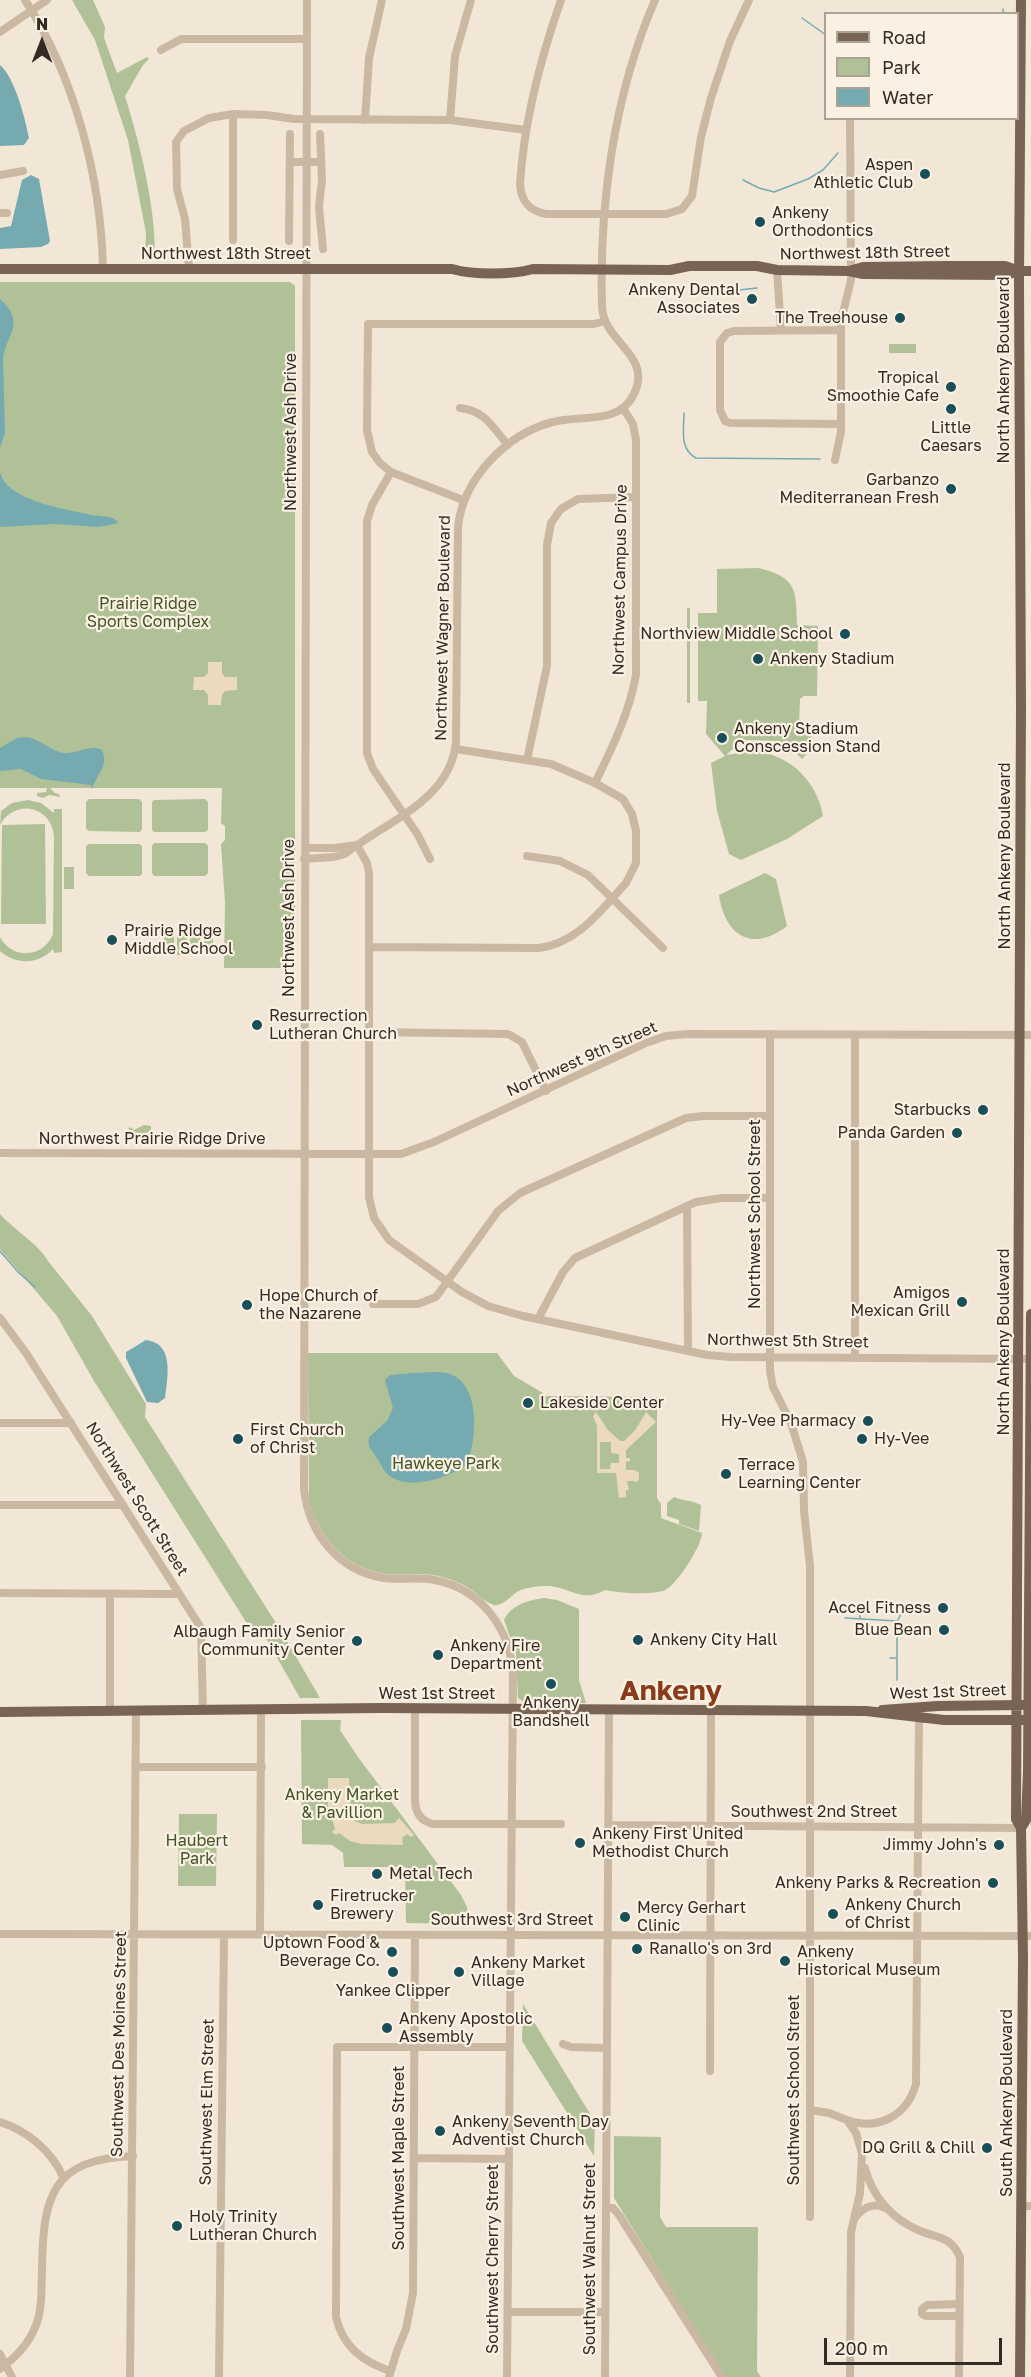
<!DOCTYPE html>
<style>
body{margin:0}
#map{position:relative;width:1031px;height:2377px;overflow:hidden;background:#f2e7d7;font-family:"Golos Text",sans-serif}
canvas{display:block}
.legend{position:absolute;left:824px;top:12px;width:195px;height:108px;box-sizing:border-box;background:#faf1e3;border:2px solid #aba297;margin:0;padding:8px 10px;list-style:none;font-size:18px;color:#352b25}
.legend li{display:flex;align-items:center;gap:12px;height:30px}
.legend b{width:30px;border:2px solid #aba297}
.north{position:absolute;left:12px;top:12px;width:60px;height:60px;-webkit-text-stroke:4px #faf1e3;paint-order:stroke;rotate:0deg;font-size:16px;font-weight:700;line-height:24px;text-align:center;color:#352b25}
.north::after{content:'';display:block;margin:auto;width:21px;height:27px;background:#352b25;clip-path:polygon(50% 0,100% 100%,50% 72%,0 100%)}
.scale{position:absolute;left:824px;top:2338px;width:178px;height:27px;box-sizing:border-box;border:3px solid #352b25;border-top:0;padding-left:8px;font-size:18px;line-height:21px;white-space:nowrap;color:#352b25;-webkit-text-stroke:4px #faf1e3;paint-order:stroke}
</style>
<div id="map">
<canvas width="1031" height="2377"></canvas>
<ul class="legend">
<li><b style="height:8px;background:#786355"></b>Road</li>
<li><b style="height:16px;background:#b0c197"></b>Park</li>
<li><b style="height:16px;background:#75aab0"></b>Water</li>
</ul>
<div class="north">N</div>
<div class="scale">200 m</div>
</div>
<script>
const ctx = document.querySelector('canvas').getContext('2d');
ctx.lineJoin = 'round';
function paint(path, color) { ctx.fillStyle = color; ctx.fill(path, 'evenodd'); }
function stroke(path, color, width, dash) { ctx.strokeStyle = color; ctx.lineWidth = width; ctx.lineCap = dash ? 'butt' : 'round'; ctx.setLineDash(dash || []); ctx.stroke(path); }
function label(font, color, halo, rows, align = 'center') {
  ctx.font = font + ' "Golos Text",sans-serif'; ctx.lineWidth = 4.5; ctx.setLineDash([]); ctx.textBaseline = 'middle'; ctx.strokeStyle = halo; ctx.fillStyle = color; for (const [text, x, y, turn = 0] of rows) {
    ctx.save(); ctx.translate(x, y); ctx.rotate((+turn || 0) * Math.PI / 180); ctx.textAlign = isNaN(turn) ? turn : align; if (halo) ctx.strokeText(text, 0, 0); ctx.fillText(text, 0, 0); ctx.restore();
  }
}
const green = new Path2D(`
 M72,0H93L105,27L104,38L117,73L147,57L149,59L143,65L125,96C140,145 155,203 155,255H145L146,233L128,140L95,40Z
 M0,282H290L295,286V968H224L225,903L221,844L225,840V826L221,823L222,788H50L55,793L59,794L60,797L49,795L43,798L37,796V793L46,792L47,788H0Z
 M889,344H916V353H889Z
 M759,568C798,578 796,591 797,625L818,626L817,696H804L800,699L799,724L811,733V741L815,745L802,759L796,753L783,754L780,741L743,740L726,755C737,754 748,751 759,752C792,756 818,784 823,816L787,839L741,860L729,854L717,811L711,763L725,756L706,734L707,701H698V613H717V569Z
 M687,608H690V703H687Z
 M89,799H139L142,802V829L140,832L89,831L86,829V802Z
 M205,799L208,802V830L205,832H154L152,830V802L154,800Z
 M28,800L41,803L54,813V809H62V952L54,953L53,949C38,965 16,965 0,951V937C12,960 44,958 53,934L54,837C52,806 15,798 0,825L1,811L12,803Z
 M45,824L46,924H1L2,825Z
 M154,843H205L208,846V873L205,876H154L152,873V846Z
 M89,844H139L142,846V874L140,876H89L86,873V846Z
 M64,867H74V889H64Z
 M765,873L776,879L787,926C752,953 725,936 719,895Z
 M164,933H174V955H164Z
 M177,933H187V955H177Z
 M190,933H200V955H190Z
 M204,933H213V955H204Z
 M144,1125L151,1126V1130L141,1137L136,1136L130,1141L123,1135L130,1127L134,1130Z
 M0,1214C14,1230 39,1244 48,1261L92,1316L146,1404L145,1417L281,1631L320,1698H300L267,1640L246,1622L94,1381L57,1316L0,1249Z
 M308,1353H497L514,1376L543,1393L544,1396L657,1397V1498L661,1504V1518L702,1533C702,1546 675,1588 663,1591C649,1595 619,1593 605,1590C583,1603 571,1588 549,1586C539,1586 525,1587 517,1592C512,1595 502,1607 494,1605C485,1603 476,1592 467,1587C460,1583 451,1579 442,1577C424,1572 405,1576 387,1574C346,1569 319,1538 309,1500Z
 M674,1497C684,1501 691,1500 701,1505L699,1531L679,1524V1520L667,1516V1503Z
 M544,1598L557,1600L579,1609V1680L586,1703H525L518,1698L516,1654L504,1620C511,1605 528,1600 544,1598Z
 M301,1720H341L340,1730L358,1757L461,1895L467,1907L469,1924L406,1923L405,1867H344L343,1853L332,1845L302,1844Z
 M179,1814H217L216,1886H178Z
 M523,2004L595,2122L594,2156L522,2041Z
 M614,2136L661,2137L660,2217L666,2227H758L757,2371L761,2377H725L614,2198Z`);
const plaza = new Path2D(`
 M208,662H222V673L225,677H237V690L225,691L222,695L221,705H208V695L204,690H193L194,677H204L208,673Z
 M596,1412L608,1430L620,1441H624L636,1429L646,1412L656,1422L626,1450V1458H630V1461L626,1462V1470H635L639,1473V1480L635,1483V1481H627L629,1490H626V1497L619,1498L616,1473H597V1426L593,1416ZM600,1442H611V1453L619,1454V1463H611L610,1469H600Z
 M328,1778H349L350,1812L355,1821L362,1824L395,1823L399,1818L414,1835L411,1837L407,1834L402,1838L403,1845L362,1844L350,1841L339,1833L336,1835L332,1832L335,1829L328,1806Z`);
const water = new Path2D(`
 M0,65C15,78 25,118 29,138L24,145L0,146Z
 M31,175L39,179L50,241L48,244L41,247L0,249V228L11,226L22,180Z
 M0,299C26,323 8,331 3,358L5,433L0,448Z
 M0,472C6,500 64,509 87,514C97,517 111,514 118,522L115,524L97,527L55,524L0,527Z
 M27,737C42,740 52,752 64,753C77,754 91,744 102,750C109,766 97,774 92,789L91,785L41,779L21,769L0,771V748L17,738Z
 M146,1340C174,1343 168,1376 165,1398L158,1403L147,1402L126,1358V1352Z
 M413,1373C424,1373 440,1370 450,1374C481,1385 477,1440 467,1464C449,1478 407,1492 387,1474C382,1469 381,1463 377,1458C372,1450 367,1447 369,1437L387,1421L393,1408L385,1380L390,1375Z`);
const stream = new Path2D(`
 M1003,14V9
 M802,18L826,35
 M743,180L759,188L774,192L808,179L823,170L838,153
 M739,290L757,288
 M684,413C684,429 679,449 696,458L820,459
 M0,1251L19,1273L35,1287
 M845,1618L897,1621V1680
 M860,1618V1610
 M898,1620L903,1610
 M890,1658H897`);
const minor = new Path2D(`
 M25,0C75,77 101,178 103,269
 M307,0L304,1489C309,1534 339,1571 384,1578C401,1580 418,1577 435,1580C482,1589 511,1630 513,1676L507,2377
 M561,0C540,60 524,121 520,184C521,201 530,212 547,214H666L682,209L692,196L701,137L711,98L730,41L749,0
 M0,32L47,0
 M161,50L181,39H307
 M365,120L369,58L382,0
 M450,120L455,56L471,0
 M320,134L322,180L319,207L323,249
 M290,162H321
 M0,175L23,171
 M0,213H7
 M233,240V114
 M289,241L290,134
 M189,268L185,219L177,189L176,142L184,131L209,118L233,114L267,115L294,119L450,120L526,130
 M777,270L781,330
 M841,330L734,331L727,333L720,342V410L725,421L730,423L841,424
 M460,408C486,411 492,427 508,445
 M835,460L841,432V321L851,280L850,118
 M391,472L372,505L367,521V753L373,769L418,835L430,859
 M463,500L391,472L380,463L372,452L367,430L368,324H594L605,321
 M527,760L547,666V545L551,523L561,509L578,499L636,497
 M595,783C612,748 629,714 636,675V440L633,424L623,408
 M357,845L367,863L369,873V1197L374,1218L389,1240L462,1292L488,1306L523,1316L707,1355L731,1357L1031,1359
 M305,848H334L357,845
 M527,856L560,861L588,875L663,948
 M304,859L334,857L345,854C385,822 452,800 456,741L458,527C463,479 506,434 553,422C580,414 619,426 634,394C653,354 603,343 602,306C599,203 614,95 655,0
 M369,947L539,948C578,943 601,910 626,883L636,863V831L632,814L623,799L595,783L551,764L456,749
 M369,1032L508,1034L522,1042L546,1091
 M770,1034V1371L773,1387L791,1423L803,1462L804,1511L810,1566V2217
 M0,1153L401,1154L434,1142L646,1043L666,1036L688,1034L1031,1035
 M687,1206L688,1351
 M373,1304H418L436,1297L498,1211L520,1193L686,1118L703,1116H770
 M0,1318L26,1353L201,1628L203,1711
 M538,1319L563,1272L575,1258L696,1202L722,1198H770
 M855,1358V1035
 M0,1423H71
 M0,1505H123
 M0,1593L179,1594
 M110,1594V1712
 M415,1709V1799C415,1812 420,1821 433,1824H561
 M137,1767H262
 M608,1825L1021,1828
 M0,1934L1031,1936
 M260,1934L261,1711
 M563,2044L571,2047L607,2048
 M710,2071L711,1710
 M810,2110L829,2113L847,2120L856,2133L862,2153L860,2193L851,2232L850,2377
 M847,2120C878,2131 907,2116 916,2084L919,1712
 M0,2122C26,2130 52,2151 63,2177
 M414,2158L509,2159
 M865,2168C872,2196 892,2219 918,2230C938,2239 950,2235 960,2257L959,2377
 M1022,2206H1031
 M606,2208H613L619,2215L722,2377
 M855,2218C862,2208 873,2202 885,2208
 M508,2312H605
 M959,2316H926L922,2314V2309L927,2305L960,2304
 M0,2354L12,2377
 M0,2369C18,2356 32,2341 38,2319C43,2303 41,2285 42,2269C43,2196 52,2159 133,2156
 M390,2371C362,2361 343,2347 336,2317L337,2047H510
 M130,2377L136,1712
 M219,2377L224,1935
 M389,2377L397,2351L406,2329L413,2293L415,1935
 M605,2377L609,1710`);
const major = new Path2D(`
 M0,269H452C473,275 511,275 533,269L670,270L689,266H757L777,270L849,271L863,267L948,266H1005L1019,271
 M849,271L863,274L1006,275L1019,271H1031
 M882,1710L938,1706L1022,1705
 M0,1712L381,1708L866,1711L944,1720H1031
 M1021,1828L1026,1820L1028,1772L1031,1314
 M1020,2377L1023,1958L1021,1828L1016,1819L1021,707L1019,281L1021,0`);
const markers = [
 [925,174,6,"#194f58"],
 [760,222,6,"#194f58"],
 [752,299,6,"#194f58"],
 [900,318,6,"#194f58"],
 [951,387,6,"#194f58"],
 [951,409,6,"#194f58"],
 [951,489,6,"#194f58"],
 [845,634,6,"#194f58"],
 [758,659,6,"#194f58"],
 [722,738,6,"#194f58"],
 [112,940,6,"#194f58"],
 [257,1025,6,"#194f58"],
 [983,1110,6,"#194f58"],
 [957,1133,6,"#194f58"],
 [962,1302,6,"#194f58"],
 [247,1305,6,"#194f58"],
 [528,1403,6,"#194f58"],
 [868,1421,6,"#194f58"],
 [238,1439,6,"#194f58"],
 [862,1439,6,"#194f58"],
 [726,1474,6,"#194f58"],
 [943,1608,6,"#194f58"],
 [944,1630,6,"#194f58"],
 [638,1640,6,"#194f58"],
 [357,1641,6,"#194f58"],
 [438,1655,6,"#194f58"],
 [551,1684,6,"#194f58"],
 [580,1843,6,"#194f58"],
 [999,1845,6,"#194f58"],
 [377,1874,6,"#194f58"],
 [993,1883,6,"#194f58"],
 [318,1905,6,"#194f58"],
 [833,1914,6,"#194f58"],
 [625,1917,6,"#194f58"],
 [637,1949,6,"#194f58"],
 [392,1952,6,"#194f58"],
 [785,1961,6,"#194f58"],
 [393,1972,6,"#194f58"],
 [459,1972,6,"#194f58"],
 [387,2028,6,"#194f58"],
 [440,2131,6,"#194f58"],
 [987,2148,6,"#194f58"],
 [177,2226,6,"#194f58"]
];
const poiNames = [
 ["Aspen",913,165,"right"],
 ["Athletic Club",913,183,"right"],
 ["Ankeny",772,213],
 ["Orthodontics",772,231],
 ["Ankeny Dental",740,290,"right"],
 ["Associates",740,308,"right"],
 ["The Treehouse",888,318,"right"],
 ["Tropical",939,378,"right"],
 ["Smoothie Cafe",939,396,"right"],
 ["Little",951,428,"center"],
 ["Caesars",951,446,"center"],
 ["Garbanzo",939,480,"right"],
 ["Mediterranean Fresh",939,498,"right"],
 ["Northview Middle School",833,634,"right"],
 ["Ankeny Stadium",770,659],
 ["Ankeny Stadium",734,729],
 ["Conscession Stand",734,747],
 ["Prairie Ridge",124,931],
 ["Middle School",124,949],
 ["Resurrection",269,1016],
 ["Lutheran Church",269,1034],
 ["Starbucks",971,1110,"right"],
 ["Panda Garden",945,1133,"right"],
 ["Amigos",950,1293,"right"],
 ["Mexican Grill",950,1311,"right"],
 ["Hope Church of",259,1296],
 ["the Nazarene",259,1314],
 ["Lakeside Center",540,1403],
 ["Hy-Vee Pharmacy",856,1421,"right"],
 ["First Church",250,1430],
 ["of Christ",250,1448],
 ["Hy-Vee",874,1439],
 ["Terrace",738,1465],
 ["Learning Center",738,1483],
 ["Accel Fitness",931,1608,"right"],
 ["Blue Bean",932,1630,"right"],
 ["Albaugh Family Senior",345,1632,"right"],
 ["Community Center",345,1650,"right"],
 ["Ankeny City Hall",650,1640],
 ["Ankeny Fire",450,1646],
 ["Department",450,1664],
 ["Ankeny",551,1703,"center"],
 ["Bandshell",551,1721,"center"],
 ["Ankeny First United",592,1834],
 ["Methodist Church",592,1852],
 ["Jimmy John's",987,1845,"right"],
 ["Metal Tech",389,1874],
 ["Ankeny Parks & Recreation",981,1883,"right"],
 ["Firetrucker",330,1896],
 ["Brewery",330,1914],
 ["Ankeny Church",845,1905],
 ["of Christ",845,1923],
 ["Mercy Gerhart",637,1908],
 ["Clinic",637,1926],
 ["Uptown Food &",380,1943,"right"],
 ["Beverage Co.",380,1961,"right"],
 ["Ranallo's on 3rd",649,1949],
 ["Ankeny",797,1952],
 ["Historical Museum",797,1970],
 ["Ankeny Market",471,1963],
 ["Village",471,1981],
 ["Yankee Clipper",393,1991,"center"],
 ["Ankeny Apostolic",399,2019],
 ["Assembly",399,2037],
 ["Ankeny Seventh Day",452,2122],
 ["Adventist Church",452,2140],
 ["DQ Grill & Chill",975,2148,"right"],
 ["Holy Trinity",189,2217],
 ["Lutheran Church",189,2235]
];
const streetNames = [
 ["Northwest 18th Street",865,253,-1],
 ["Northwest 18th Street",226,254],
 ["North Ankeny Boulevard",1004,370,-90],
 ["Northwest Ash Drive",291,432,-90],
 ["Northwest Campus Drive",620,580,-89],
 ["Northwest Wagner Boulevard",443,628,-89],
 ["North Ankeny Boulevard",1005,856,-90],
 ["Northwest Ash Drive",289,918,-90],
 ["Northwest 9th Street",582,1059,-24],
 ["Northwest Prairie Ridge Drive",152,1139],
 ["Northwest School Street",755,1214,-90],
 ["Northwest 5th Street",788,1341,1],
 ["North Ankeny Boulevard",1004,1342,-90],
 ["Northwest Scott Street",137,1499,58],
 ["West 1st Street",948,1692,-2],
 ["West 1st Street",437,1694],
 ["Southwest 2nd Street",814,1812],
 ["Southwest 3rd Street",512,1920],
 ["Southwest Des Moines Street",119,2044,-89],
 ["Southwest School Street",794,2090,-90],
 ["Southwest Elm Street",207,2102,-89],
 ["South Ankeny Boulevard",1007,2103,-90],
 ["Southwest Maple Street",399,2158,-90],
 ["Southwest Cherry Street",493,2259,-90],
 ["Southwest Walnut Street",590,2259,-90]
];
const parkNames = [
 ["Prairie Ridge",148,604],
 ["Sports Complex",148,622],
 ["Hawkeye Park",446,1464],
 ["Ankeny Market",342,1795],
 ["& Pavillion",342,1813],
 ["Haubert",197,1841],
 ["Park",197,1859]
];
const townNames = [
 ["Ankeny",671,1691]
];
paint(green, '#b0c197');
paint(plaza, '#ebdabd');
paint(water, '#75aab0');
stroke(stream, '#75aab0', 1.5);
stroke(minor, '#cab8a3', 8);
stroke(major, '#786355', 10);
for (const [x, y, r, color] of markers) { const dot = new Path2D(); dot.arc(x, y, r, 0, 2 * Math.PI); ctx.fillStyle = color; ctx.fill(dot); stroke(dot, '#faf1e3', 2); }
label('16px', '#352b25', '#faf1e3', poiNames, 'left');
label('16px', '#352b25', '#faf1e3', streetNames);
label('16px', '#415428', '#faf1e3', parkNames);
label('bold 28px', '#883c1b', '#faf1e3', townNames);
</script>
